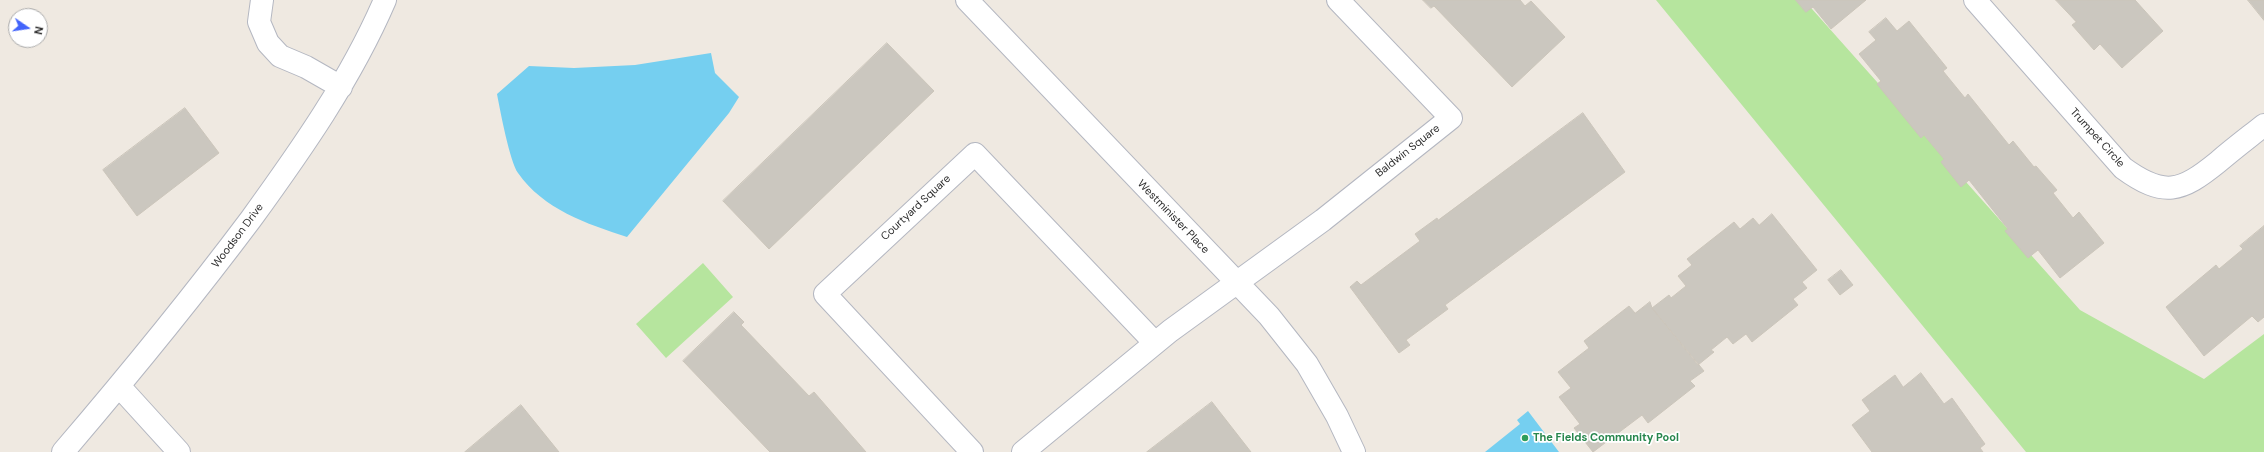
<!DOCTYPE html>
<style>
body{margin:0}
#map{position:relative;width:2264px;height:452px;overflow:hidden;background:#efe9e1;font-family:"DM Sans",sans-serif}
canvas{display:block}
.north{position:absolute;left:8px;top:8px;width:40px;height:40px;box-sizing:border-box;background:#fff;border:1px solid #ababab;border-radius:50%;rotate:103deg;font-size:11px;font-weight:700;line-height:16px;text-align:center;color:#2e2e2e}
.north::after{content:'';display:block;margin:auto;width:14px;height:18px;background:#4264fb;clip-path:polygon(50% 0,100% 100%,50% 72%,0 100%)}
</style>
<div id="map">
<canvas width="2264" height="452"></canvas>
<div class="north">N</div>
</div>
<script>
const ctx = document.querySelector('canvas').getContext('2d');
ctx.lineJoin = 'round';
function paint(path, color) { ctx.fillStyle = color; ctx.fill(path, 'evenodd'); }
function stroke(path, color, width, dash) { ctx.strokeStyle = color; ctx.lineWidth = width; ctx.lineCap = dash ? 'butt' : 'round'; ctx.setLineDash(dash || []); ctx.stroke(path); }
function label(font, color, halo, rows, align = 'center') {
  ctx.font = font + ' "DM Sans",sans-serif'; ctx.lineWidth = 3.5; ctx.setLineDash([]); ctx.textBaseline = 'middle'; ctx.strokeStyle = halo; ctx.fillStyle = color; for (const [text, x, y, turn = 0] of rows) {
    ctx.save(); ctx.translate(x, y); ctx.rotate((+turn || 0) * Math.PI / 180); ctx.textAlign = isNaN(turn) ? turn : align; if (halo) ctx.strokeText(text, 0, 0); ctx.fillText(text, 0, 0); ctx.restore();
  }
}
const green = new Path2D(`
 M1656,0H1804L2080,310L2204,379L2264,334V452H2026Z
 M703,263L733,297L666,358L636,324Z`);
const water = new Path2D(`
 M711,53L715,73L739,97L729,113L627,237C587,224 543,209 518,173C510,162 500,110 497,94L529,66L574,68L635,65Z
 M1528,411L1559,452H1485L1520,424L1517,420Z`);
const building = new Path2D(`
 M1423,0H1520L1525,6L1531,1L1565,37L1512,87L1434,6L1431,8Z
 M1796,0H1866L1831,29L1813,7L1806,12Z
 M2056,0H2135L2163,31L2122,68L2100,44L2094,50L2072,25L2076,22Z
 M2248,0H2264V20Z
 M1886,18L1897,31L1909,21L1947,68L1943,71L1965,98L1968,94L2009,145L2013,141L2034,167L2036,166L2057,190L2053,193L2073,218L2079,212L2104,243L2060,278L2038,250L2028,258L2005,231L2008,229L1969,180L1961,187L1941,162L1944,159L1924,135L1921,138L1877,84L1881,81L1859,54L1876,40L1869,32Z
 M887,43L934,91L769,249L723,201Z
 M185,108L219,153L137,216L103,170Z
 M1583,113L1625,172L1445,305L1448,309L1406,340L1410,345L1399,353L1350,287L1357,281L1361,285L1420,241L1415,234L1437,218L1438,220Z
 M1772,214L1817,270L1802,282L1807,288L1793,299L1798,305L1752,342L1746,334L1733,344L1727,337L1711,350L1714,352L1698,365L1652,308L1669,295L1671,298L1686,286L1678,276L1692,265L1687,259L1734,222L1740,229L1753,218L1759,225Z
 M2264,226V317L2258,322L2252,316L2204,356L2166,307L2216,265L2219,269L2243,249L2240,246Z
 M1841,270L1853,285L1840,295L1828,280Z
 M1650,302L1652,308L1704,371L1690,381L1695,386L1648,423L1642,415L1593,452L1574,428L1580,424L1559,397L1571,388L1558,372L1589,348L1584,341L1629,306L1635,313Z
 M734,312L744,322L741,325L809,396L814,392L866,452H770L683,361Z
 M1921,373L1944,404L1952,398L1985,444L1980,448L1983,452H1872L1852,425L1870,411L1862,400L1895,375L1903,387Z
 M1212,402L1251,452H1147Z
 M521,405L559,452H465Z`);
const minor = new Path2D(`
 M262,0L259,22L268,43L280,56L306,67L341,87
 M967,0L1269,316L1307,364L1337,416L1354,452
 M1975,0L2123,168C2164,198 2181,192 2218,162C2233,149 2249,137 2264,125
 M119,386L179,452
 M63,452C128,376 191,299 251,219C301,150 351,79 385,0
 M972,452L825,294L975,154L1155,343
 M1023,452L1170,331L1323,220L1451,118L1338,0`);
const markers = [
 [1525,438,4,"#2e9e5b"]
];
const streetNames = [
 ["Trumpet Circle",2097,138,48],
 ["Baldwin Square",1408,151,-38],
 ["Courtyard Square",916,208,-43],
 ["Westminister Place",1173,217,46],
 ["Woodson Drive",238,236,-53]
];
const leisureNames = [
 ["The Fields Community Pool",1533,438]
];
paint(green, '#b6e59e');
paint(water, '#75cff0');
paint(building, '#cbc7bf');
stroke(building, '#cbc5ba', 1);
stroke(minor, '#b4b7c1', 24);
stroke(minor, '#fff', 22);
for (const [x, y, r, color] of markers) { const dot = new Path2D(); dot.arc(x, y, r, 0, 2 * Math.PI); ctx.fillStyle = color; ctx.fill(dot); stroke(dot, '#fff', 1.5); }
label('11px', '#2e2e2e', '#fff', streetNames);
label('bold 11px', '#27864d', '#fff', leisureNames, 'left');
</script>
